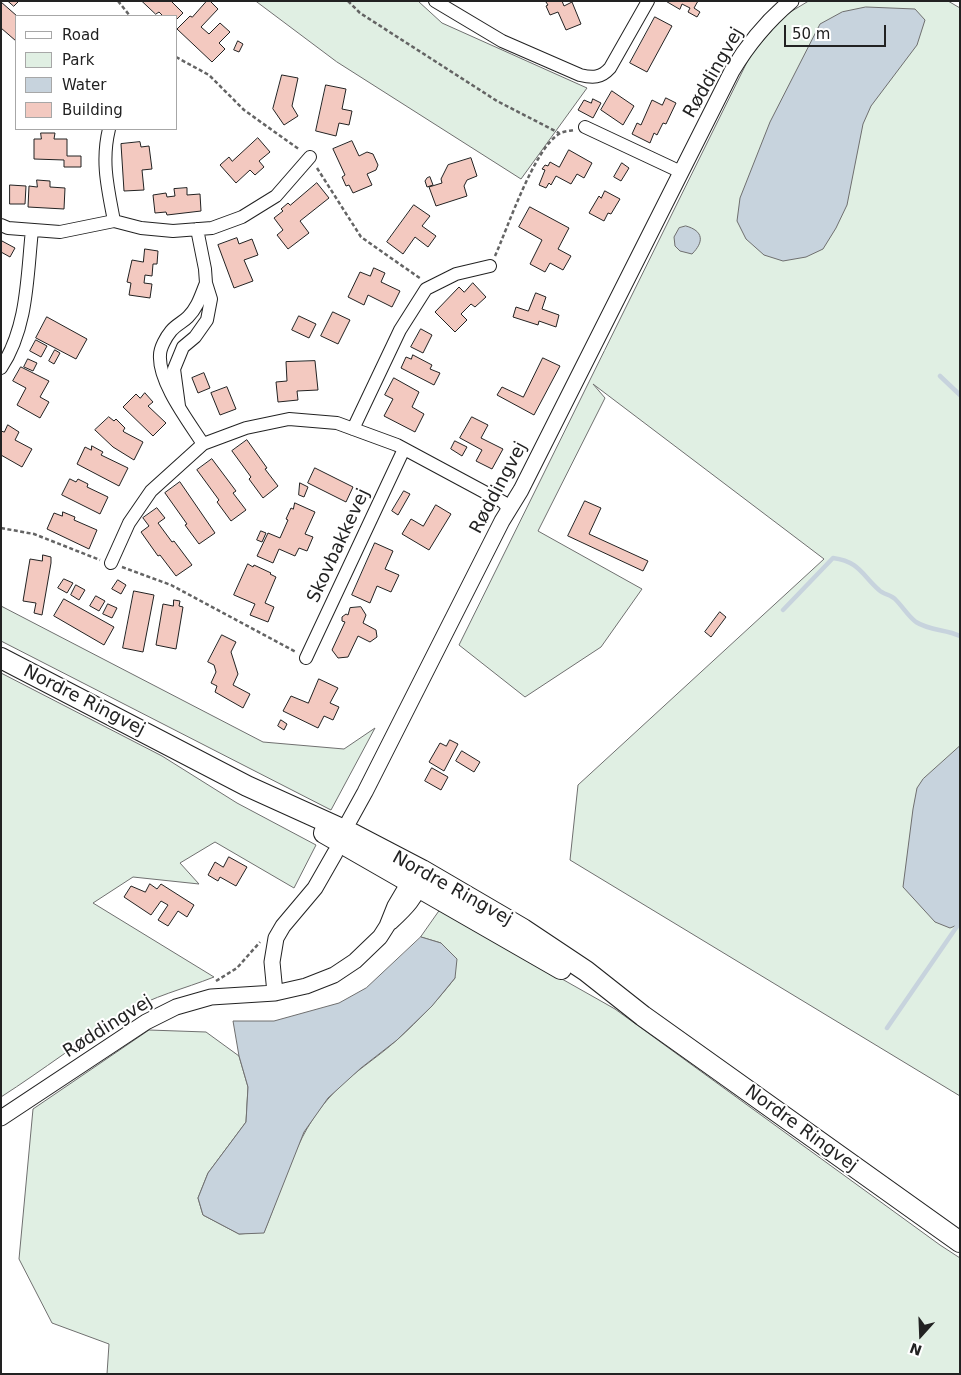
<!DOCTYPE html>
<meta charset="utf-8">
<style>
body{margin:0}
#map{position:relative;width:961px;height:1375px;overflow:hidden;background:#fff;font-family:"DejaVu Sans",sans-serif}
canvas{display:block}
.frame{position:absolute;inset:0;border:2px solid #222;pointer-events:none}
.legend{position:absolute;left:15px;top:15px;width:162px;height:115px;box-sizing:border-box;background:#fff;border:1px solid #a7a7a7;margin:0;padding:6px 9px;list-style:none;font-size:15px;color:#222}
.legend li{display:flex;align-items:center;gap:10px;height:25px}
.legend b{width:25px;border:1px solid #a7a7a7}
.north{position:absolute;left:896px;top:1310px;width:50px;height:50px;-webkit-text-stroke:4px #fff;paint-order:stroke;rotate:200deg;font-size:14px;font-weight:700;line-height:20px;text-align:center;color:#222}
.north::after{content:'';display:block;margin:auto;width:18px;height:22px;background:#222;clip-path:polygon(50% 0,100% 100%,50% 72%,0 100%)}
.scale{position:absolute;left:784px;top:25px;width:102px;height:22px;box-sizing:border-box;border:2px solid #222;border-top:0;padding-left:6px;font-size:15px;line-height:18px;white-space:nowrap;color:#222;-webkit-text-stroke:4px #fff;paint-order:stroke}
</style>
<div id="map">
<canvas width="961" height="1375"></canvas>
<div class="frame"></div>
<ul class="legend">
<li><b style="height:6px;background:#fff"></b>Road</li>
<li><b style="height:14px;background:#e0efe3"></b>Park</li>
<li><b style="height:14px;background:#c7d3dd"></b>Water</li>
<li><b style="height:14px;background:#f3c9c0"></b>Building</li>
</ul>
<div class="north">N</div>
<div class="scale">50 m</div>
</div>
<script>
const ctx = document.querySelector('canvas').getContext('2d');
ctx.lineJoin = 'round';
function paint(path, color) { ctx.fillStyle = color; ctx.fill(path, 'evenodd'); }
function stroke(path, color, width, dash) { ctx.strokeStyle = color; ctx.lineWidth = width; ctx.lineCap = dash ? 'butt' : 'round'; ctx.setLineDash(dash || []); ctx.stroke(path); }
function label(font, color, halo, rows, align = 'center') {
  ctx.font = font + ' "DejaVu Sans",sans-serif'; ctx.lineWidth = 4; ctx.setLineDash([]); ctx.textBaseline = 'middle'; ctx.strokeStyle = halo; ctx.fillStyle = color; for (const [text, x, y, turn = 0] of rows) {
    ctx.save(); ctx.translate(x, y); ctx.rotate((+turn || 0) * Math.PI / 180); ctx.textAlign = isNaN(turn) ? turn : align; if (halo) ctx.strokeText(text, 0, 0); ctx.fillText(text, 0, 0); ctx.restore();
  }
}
const green = new Path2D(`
 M256,1H418L442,23L587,88L521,179L337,62Z
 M809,1H948L960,8V1096L570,860L578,785L824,559L593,384L605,398L538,531L642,589L601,647L525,697L459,645L750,56L784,16Z
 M1,606L263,742L344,749L375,728L331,810L1,641Z
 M1,673L162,756L237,803L316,845L294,888L215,842L180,863L199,884L133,877L93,903L214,977C184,989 153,996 125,1013C83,1039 43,1070 1,1097Z
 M440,910L615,1009L940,1245L960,1258V1374H107L109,1344L52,1323L19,1259L33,1109L149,1030L206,1032L239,1056L248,1087L246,1122L208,1173L198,1198L203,1215L239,1234L264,1232C283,1187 295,1136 328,1099C348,1075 375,1060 398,1039C419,1020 438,1000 455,978L441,943L421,937Z`);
const water = new Path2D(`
 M866,7L915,9L925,20L917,45L871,106L863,124L847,205L836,228L823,249L806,257L783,261L764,255L746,239L737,221L740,198L770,122L820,24L842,12Z
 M686,226C704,231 704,242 692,254L680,251L675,246L674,237L679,228Z
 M960,746V924L950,928L935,922L903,887L913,809L917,788L923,779Z
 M421,937L441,943L457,959L455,978L432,1006L397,1040L361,1068L328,1098L304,1132L264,1233L239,1234L203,1215L198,1198L208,1173L246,1122L248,1087L239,1056L233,1021H274L339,1003L366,988Z`);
const stream = new Path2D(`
 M940,376L960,395
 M783,610L833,558C860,562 861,574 879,590C883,594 891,595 895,599C903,607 908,616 916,622C930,631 946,629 960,636
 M887,1028L960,922`);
const building = new Path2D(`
 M8,1H19L14,6Z
 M142,1H171L183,13L176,20V16H163L159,12L156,14Z
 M207,1H210L218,9L201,27L209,34L220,23L230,32L219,43L225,49L212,62L177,29L190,16L192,17Z
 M548,1H562L564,6L572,2L581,24L566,30L558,12L550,15L546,6L548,5L546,2Z
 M666,1H698L694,8L700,12L697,17L688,12L690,8L682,4L680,9Z
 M1,2L17,16L16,41L1,28Z
 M655,17L672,26L647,72L630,63Z
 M238,41L243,44L239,52L234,50Z
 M282,75L298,78L292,106L298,116L284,125L273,109Z
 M326,85L346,89L342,109L352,111L349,125L339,123L336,136L316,131Z
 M612,91L634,106L623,125L601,110Z
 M666,98L676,103L666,124L663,123L657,135L654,133L650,143L632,134L637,123L641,125L652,100L662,105Z
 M593,99L601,103L593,118L578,110L584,100L591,103Z
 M41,133H55L54,139H67V156H81V167H64V160L34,159V139H41Z
 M258,138L270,152L259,161L264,167L255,175L250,170L236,183L220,165L229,157L232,161Z
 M352,141L359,156L367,152L373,154L378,165L376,170L367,174L372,185L353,193L349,185L346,186L342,177L345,175L333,149Z
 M140,142L141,147L149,146L152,169L142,170L144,190L124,191L121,144Z
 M569,150L592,163L584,178L577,174L571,184L556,176L551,185L549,183L546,188L539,185L545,170L542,169L545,165L548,166L550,162L559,167Z
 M471,158L477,176L467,180L464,186L467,196L436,206L429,187L442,183L441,179L448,165Z
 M622,163L629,168L621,181L614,177Z
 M430,177L433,185L427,187L425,181L427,178Z
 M37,180L50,181V187L65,188L64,209L28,207L29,186L37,187Z
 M317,183L329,198L300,221L309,233L288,249L277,235L283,230L274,218L283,211L281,209L288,203L290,205Z
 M10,185L26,186L25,204H10Z
 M187,188V195L200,194L201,211L167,215L166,212L155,213L153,195L166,193L167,197L175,196L174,189Z
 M605,191L620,199L611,214L608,213L604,221L589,213L599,196L601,198Z
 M414,205L430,216L422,226L436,236L428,247L415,237L403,254L387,242Z
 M530,207L569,228L558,249L571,256L563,270L550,263L545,272L530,264L542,240L519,227Z
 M237,238L239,244L252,239L258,255L244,260L253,281L234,288L218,245Z
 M2,241L15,248L10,257L1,252Z
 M145,249L158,251L157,264H153L152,276L145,275L144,283L152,284L150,298L129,295L131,283L127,282L132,260L143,262Z
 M374,268L385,273L381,282L400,291L392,307L368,295L364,305L348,297L360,272L370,276Z
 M473,283L486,297L475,307L471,304L461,314L467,320L455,332L435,312L459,287L464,292Z
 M536,293L546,297L542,309L559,315L556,327L539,321L538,325L513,317L516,307L528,311Z
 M333,312L350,320L338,344L321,336Z
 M299,316L316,324L309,338L292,330Z
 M47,317L87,339L76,359L36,338Z
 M421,329L432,335L423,353L411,347Z
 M36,340L47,346L41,357L30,351Z
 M55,350L60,353L54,364L49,361Z
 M413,355L432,365L430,369L440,373L434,385L401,368L406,357L411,359Z
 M543,358L560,366L534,415L497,395L502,387L523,397Z
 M28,359L37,363L33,371L24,367Z
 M315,361L318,390L297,391L298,400L278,402L276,382L287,381L286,362Z
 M21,367L49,381L40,397L49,402L40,418L17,405L26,388L13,381Z
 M204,373L210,388L198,393L192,378Z
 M394,378L419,392L412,407L424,414L415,432L384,416L393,399L385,395Z
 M227,387L236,409L220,415L211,393Z
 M145,393L153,402L148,406L166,423L153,436L123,407L136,394L140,398Z
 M109,417L114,421L116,419L125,428L123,431L124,432L143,442L134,460L113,447L95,430Z
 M472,417L488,425L481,438L503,449L492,469L476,461L482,450L460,438Z
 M8,425L19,432L15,440L32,449L22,467L1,455V431L4,432Z
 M247,440L267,468L265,469L278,486L263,498L249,479L251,477L232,451Z
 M455,441L467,447L462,456L451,449Z
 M92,446L103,452L101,455L128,468L119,486L77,464L85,447L91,450Z
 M212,459L236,491L233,493L246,510L231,521L217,502L219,500L197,470Z
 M315,468L353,487L346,502L308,483Z
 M70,479L76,482L78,479L88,484L87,487L108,497L100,514L62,495Z
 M180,482L215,533L199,544L185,525L187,524L165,493Z
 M300,483L308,487L304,497L299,495Z
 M404,491L410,494L398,515L392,511Z
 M585,501L601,508L589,534L648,561L643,571L568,536Z
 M295,503L315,512L305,534L313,537L307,551L299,548L295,556L279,549L273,563L257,556L268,533L280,538L288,520L286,519L291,508L293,509Z
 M436,505L451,514L429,550L402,534L411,519L423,526Z
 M157,508L165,518L158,523L172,542L174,541L192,565L176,576L160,555L158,556L141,532L149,526L143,518Z
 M63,512L75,517L74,520L97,530L89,549L47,529L54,513L62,516Z
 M261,531L266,533L262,542L257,540Z
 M375,543L393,551L385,569L399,575L391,592L377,586L370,603L352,595Z
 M43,555L51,557V563L42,615L34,613L36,603L23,601L30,559L42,561Z
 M248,564L253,567L254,565L271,573L270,574L276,577L265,603L274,607L268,622L250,615L255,604L234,595Z
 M64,579L73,583L67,593L58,588Z
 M118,580L126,585L121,594L112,589Z
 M76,585L85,590L79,600L71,595Z
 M134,591L154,595L143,652L123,648Z
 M96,596L105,601L99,611L90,606Z
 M64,599L114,627L104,645L54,616Z
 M174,600L180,601L179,606L183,607L176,649L156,645L163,604L173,606Z
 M108,604L117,608L112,618L103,614Z
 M361,607L366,615L363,623L376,630L377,637L370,642L358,636L348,657L338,658L332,650L345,622L342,621V617L346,614L348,615L350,608Z
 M720,612L726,617L711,637L705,632Z
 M222,635L236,642L231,652L238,674L233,685L250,694L243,708L215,692L217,686L211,683L216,672L214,665L208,662Z
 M319,679L338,688L330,703L339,707L333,720L324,716L318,728L283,711L291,696L308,703Z
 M281,720L287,724L284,730L278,726Z
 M450,740L458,744L444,771L429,762L440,743L446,746Z
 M462,751L480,762L474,772L456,761Z
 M432,768L448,777L441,790L425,781Z
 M229,857L247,867L236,886L220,877L218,881L208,875L215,862L223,867Z
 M150,884L157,889L161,884L194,905L187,917L178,911L168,926L158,920L168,905L161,901L151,915L124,897L131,886L145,892Z`);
const path = new Path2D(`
 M118,1L130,16
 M348,1L360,13L497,101L559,133
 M176,57L209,75L244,110L300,150
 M317,168L361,237L421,279
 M495,256C508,227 534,149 559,134C563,131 570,131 574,130
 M1,528L34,534L100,560
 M122,567L171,585L296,652
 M216,981L237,968L260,942`);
const minor = new Path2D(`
 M435,1L502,41L580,75C593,78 601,78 610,68L648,1
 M585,127L681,172
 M109,129C101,162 108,189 114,221
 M1,225L8,228L60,232L114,221L141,228L173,231L212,228L242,217L276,196L310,157
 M1,368C28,327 27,276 32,230
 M179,406L174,369L183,347L195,337L207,320L211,299L206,283L205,269L197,229
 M353,429L400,330L426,289L456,274L490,266
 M203,444C189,422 158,382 160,355C160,348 166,337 171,331C176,325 183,322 188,317C198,307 201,295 206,283
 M111,563L129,523L151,491L203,444L246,428L289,419L337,423L397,445L503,502L509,509
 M306,658L404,449`);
const tertiary = new Path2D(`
 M349,821L365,792L502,521L521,490L732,71C748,44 766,22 791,1
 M391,922C405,909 418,897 421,878
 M275,993L272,962L276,938L283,926L315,888L335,853
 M1,1118L146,1022L176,1007L211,997L275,993L306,986L334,975L355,961L380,937L387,926L395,906L405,889L416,876`);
const primary = new Path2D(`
 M1,658L247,786L353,834L422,870L523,929L586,971L643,1016L960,1242
 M324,833L561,969`);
const streetNames = [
 ["Røddingvej",714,73,-60],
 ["Røddingvej",499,488,-62],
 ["Skovbakkevej",339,546,-65],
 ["Nordre Ringvej",84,701,27],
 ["Nordre Ringvej",452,889,29],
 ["Røddingvej",108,1027,-32],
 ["Nordre Ringvej",801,1129,36]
];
paint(green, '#e0efe3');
stroke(green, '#6f6f6f', 1);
paint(water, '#c7d3dd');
stroke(water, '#6f6f6f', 1);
stroke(stream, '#c7d3dd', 4.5);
paint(building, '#f3c9c0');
stroke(building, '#222', 1);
stroke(minor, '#222', 14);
stroke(tertiary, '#222', 17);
stroke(primary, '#222', 22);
stroke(path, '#646464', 2.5, [4, 2.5]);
stroke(minor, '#fff', 12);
stroke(tertiary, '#fff', 15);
stroke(primary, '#fff', 20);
label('18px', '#222', '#fff', streetNames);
</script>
